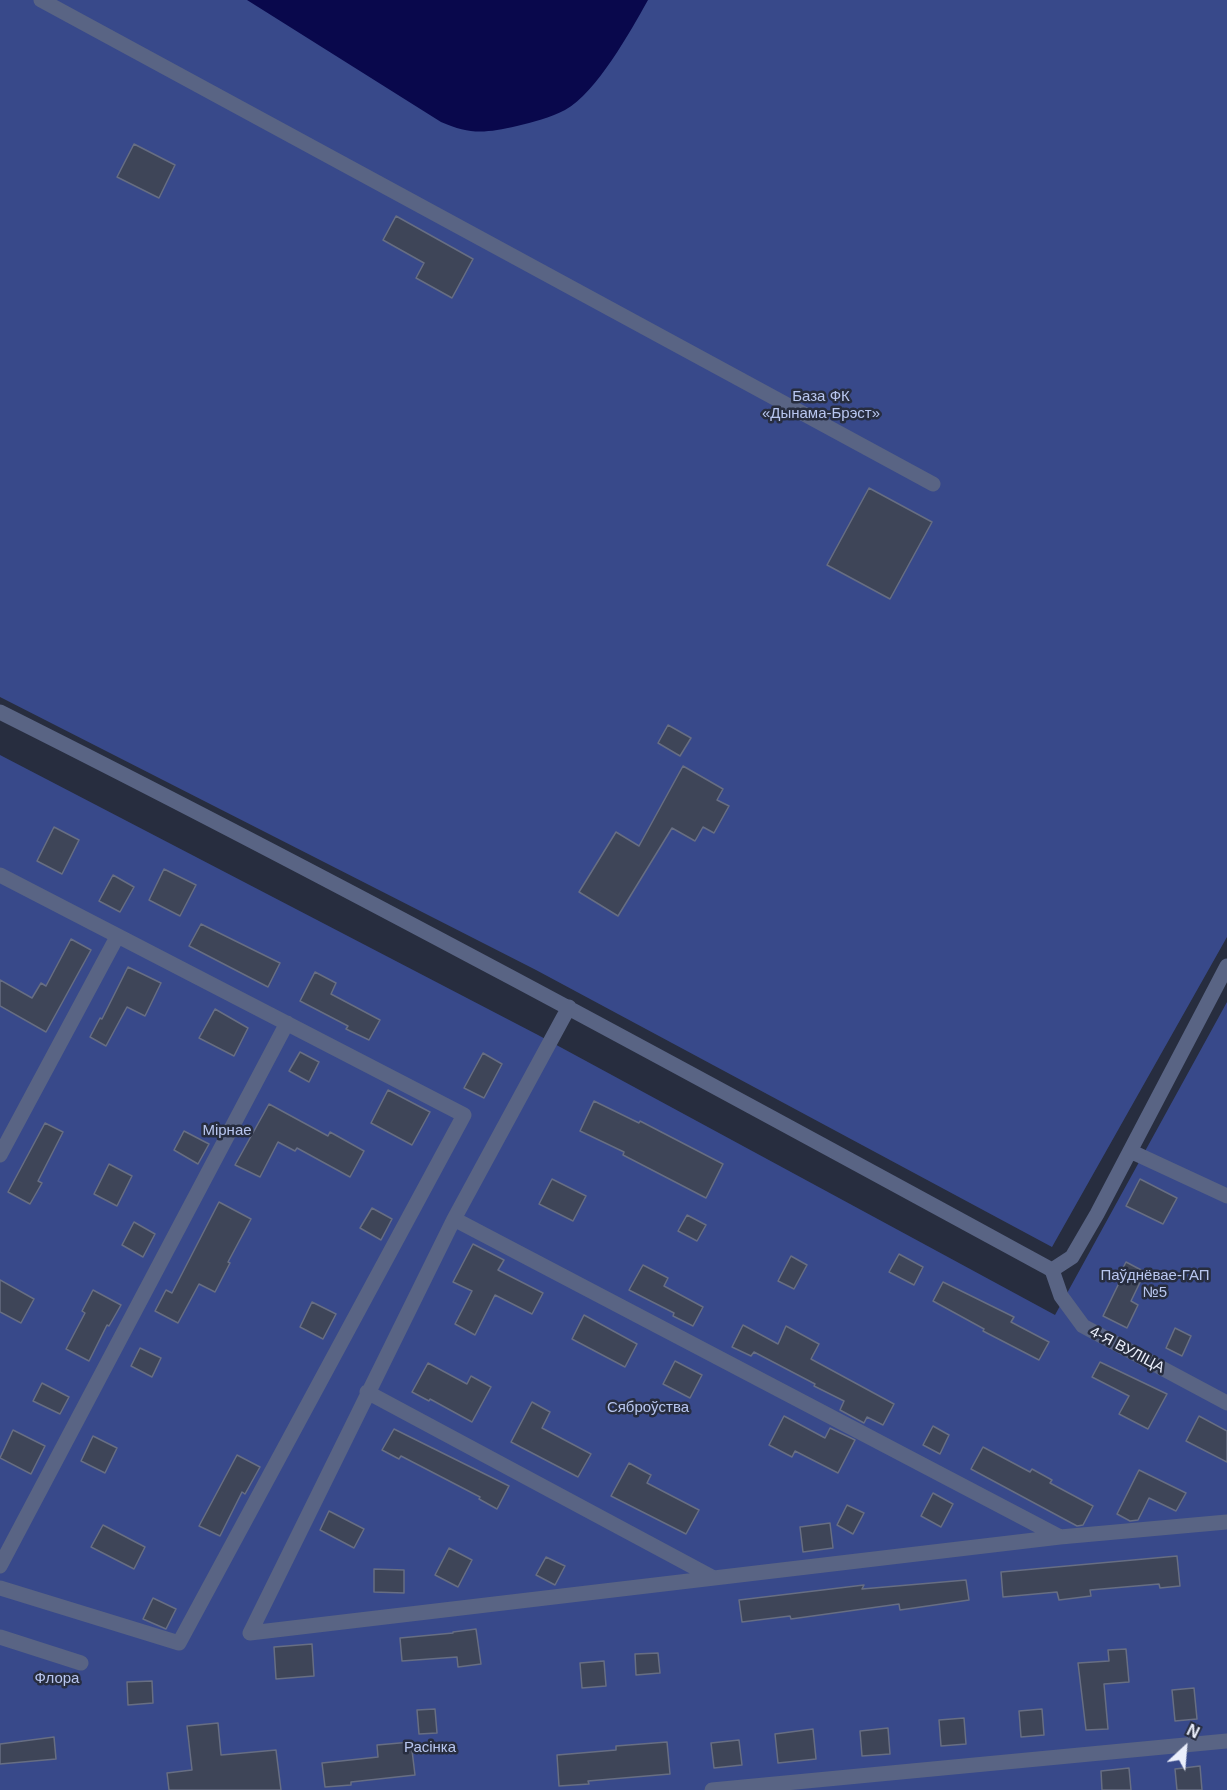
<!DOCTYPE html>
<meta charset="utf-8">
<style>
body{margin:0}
#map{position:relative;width:1227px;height:1790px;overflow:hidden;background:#272d3f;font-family:Helvetica,sans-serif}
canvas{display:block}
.north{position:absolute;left:1155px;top:1718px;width:60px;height:60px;-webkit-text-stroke:4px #272d3f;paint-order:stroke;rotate:26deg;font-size:16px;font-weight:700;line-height:24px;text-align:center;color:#eaeefb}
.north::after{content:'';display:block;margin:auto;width:21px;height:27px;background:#eaeefb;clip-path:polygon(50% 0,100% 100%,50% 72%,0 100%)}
</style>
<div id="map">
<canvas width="1227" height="1790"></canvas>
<div class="north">N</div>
</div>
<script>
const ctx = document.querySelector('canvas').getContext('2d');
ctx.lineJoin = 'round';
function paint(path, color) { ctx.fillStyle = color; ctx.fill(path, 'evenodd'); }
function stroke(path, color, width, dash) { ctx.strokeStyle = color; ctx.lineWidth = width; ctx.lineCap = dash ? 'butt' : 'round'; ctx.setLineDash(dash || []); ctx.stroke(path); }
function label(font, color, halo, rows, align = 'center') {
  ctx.font = font + ' Helvetica,sans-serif'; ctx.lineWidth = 5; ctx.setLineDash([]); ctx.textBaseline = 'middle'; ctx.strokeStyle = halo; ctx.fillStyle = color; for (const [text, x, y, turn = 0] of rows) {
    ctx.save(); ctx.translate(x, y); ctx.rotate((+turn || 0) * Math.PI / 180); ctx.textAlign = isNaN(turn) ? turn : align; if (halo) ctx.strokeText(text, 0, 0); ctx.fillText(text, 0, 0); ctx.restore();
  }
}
const green = new Path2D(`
 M0,0H1227V937L1052,1247L536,970L0,697Z
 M0,755L538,1035L1055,1315L1227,1002V1790H0Z`);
const water = new Path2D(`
 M247,0H648C630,32 597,92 565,110C550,118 533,122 517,126C486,133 470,135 441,122Z`);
const building = new Path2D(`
 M134,144L175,165L159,198L117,177Z
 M396,216L473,259L452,298L416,278L424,263L383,240Z
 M869,488L932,522L890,599L827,565Z
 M668,725L691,738L680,756L658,743Z
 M683,766L723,789L717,800L729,806L714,833L703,827L695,841L672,828L618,916L579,892L616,832L639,846Z
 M54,827L79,840L62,874L37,861Z
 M164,869L196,885L180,916L149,900Z
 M113,875L134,887L120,912L99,901Z
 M201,924L280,963L268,987L189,946Z
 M71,939L91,950L46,1032L0,1006V980L32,998L41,983L46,986Z
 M128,967L161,983L145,1016L127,1007L106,1046L90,1037L100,1018L102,1019Z
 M315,972L336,983L331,994L380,1020L369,1040L346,1029L348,1026L300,1001Z
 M215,1009L248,1028L234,1056L199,1038Z
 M300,1052L319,1062L309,1082L289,1071Z
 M483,1053L502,1064L484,1098L464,1088Z
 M388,1090L430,1112L412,1145L371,1123Z
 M594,1101L639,1123L640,1121L723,1164L706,1198L623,1155L624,1152L580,1131Z
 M269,1104L328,1136L330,1132L364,1151L350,1177L297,1148L295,1151L278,1142L260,1177L235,1165Z
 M45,1123L63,1132L38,1181L42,1183L30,1204L8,1192Z
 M184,1131L209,1144L198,1164L174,1150Z
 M109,1164L132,1176L117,1206L94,1194Z
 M552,1179L586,1196L573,1221L539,1204Z
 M1140,1179L1177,1198L1163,1224L1126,1206Z
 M219,1202L251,1219L228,1262L230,1263L215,1292L199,1284L178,1323L155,1311L166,1290L172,1293Z
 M372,1208L392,1219L381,1240L360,1228Z
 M687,1215L706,1225L697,1241L678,1231Z
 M134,1222L155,1234L143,1257L122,1245Z
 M473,1244L504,1260L498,1270L543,1293L532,1314L495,1295L475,1335L455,1324L472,1291L453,1282Z
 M899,1254L923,1267L914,1285L889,1272Z
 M791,1256L807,1265L794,1289L778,1281Z
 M1126,1262L1145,1272L1131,1301L1138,1305L1127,1328L1103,1316L1121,1279L1118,1278Z
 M643,1265L668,1278L664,1286L703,1307L693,1326L673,1316L674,1313L629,1290Z
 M0,1280L34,1299L21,1323L0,1312Z
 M943,1282L1014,1317L1011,1322L1049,1342L1039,1360L983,1331L984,1329L933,1301Z
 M93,1290L121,1305L109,1326L107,1325L89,1361L66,1349L85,1313L82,1311Z
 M312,1302L336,1314L323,1339L300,1327Z
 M584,1315L637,1344L625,1367L572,1339Z
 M743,1325L778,1344L786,1326L819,1344L811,1359L894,1404L883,1425L867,1417L864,1423L840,1410L844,1401L814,1386L815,1384L754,1352L751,1356L732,1347Z
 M1175,1328L1191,1336L1182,1356L1166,1348Z
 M140,1348L161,1358L152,1377L131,1366Z
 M675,1361L702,1375L690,1398L663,1384Z
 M1100,1362L1167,1394L1148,1429L1119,1414L1129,1396L1092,1377Z
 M428,1363L467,1384L471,1376L491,1387L472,1422L430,1399L429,1401L412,1392Z
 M42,1383L69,1397L60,1414L33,1401Z
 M532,1402L550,1412L542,1428L591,1454L578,1477L511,1442Z
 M784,1416L825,1438L830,1428L855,1440L838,1473L795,1451L792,1457L769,1445Z
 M1199,1416L1227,1431V1462L1186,1441Z
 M933,1426L949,1435L940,1454L923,1445Z
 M394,1429L509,1486L497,1509L479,1499L480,1497L401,1456L399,1459L382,1450Z
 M13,1430L45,1446L31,1474L0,1458Z
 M93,1436L117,1448L105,1473L81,1461Z
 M983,1447L1030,1472L1032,1469L1052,1480L1050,1483L1093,1506L1083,1525L1077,1526L971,1469Z
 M237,1455L260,1467L245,1494L242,1492L220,1536L199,1526Z
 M629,1463L651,1475L647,1483L699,1510L686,1534L611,1496Z
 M1139,1470L1186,1493L1176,1511L1149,1498L1138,1520L1130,1521L1117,1514Z
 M933,1493L953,1504L941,1527L921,1516Z
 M847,1505L864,1513L853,1534L837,1525Z
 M329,1511L364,1529L354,1548L320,1530Z
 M830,1523L833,1548L803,1552L800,1527Z
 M103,1525L145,1547L134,1569L91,1547Z
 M449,1548L472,1560L458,1587L435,1575Z
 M1177,1556L1180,1586L1160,1588L1159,1584L1090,1590L1091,1596L1059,1600L1057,1592L1003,1597L1001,1572Z
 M546,1557L565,1566L555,1585L536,1575Z
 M374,1569L404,1570V1593L374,1592Z
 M966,1580L969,1600L900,1610L899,1604L791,1619L790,1616L742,1622L739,1600L864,1585L862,1589Z
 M153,1598L176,1609L166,1629L143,1619Z
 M476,1629L481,1664L458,1667L457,1657L402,1661L400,1638L453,1633V1632Z
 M312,1644L314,1676L276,1679L274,1647Z
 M1126,1649L1129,1682L1104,1684L1108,1729L1086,1730L1078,1663L1109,1661L1108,1650Z
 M658,1653L660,1673L636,1675L635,1654Z
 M604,1661L606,1686L582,1688L580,1663Z
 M152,1681L153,1703L128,1705L127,1682Z
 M1194,1688L1197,1719L1175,1721L1172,1690Z
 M435,1709L437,1733L419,1734L417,1710Z
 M1042,1709L1044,1735L1021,1737L1019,1711Z
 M964,1718L966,1744L941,1746L939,1720Z
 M218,1723L221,1755L276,1750L281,1790H169L167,1773L192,1770L187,1726Z
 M888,1728L890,1754L862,1756L860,1731Z
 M813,1729L816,1759L778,1763L775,1734Z
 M54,1737L56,1759L0,1764V1744Z
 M739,1740L742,1765L714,1768L711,1743Z
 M411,1742L415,1775L351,1782V1785L325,1787L322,1763L378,1757L377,1745Z
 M667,1742L670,1774L588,1781L589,1784L559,1786L557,1755L616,1750V1746Z
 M1200,1766L1202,1790H1177L1175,1769Z
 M1129,1768L1131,1790H1102L1101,1771Z`);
const minor = new Path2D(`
 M41,0L933,484
 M0,712C355,890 703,1080 1052,1270
 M0,875L464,1115L179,1643L0,1588
 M569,1007L454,1219L250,1633L1060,1537L1227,1522
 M1130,1151L1227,1196
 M0,1155L117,937
 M454,1219L1060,1537
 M1052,1270L1072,1257L1097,1214L1227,966
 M1052,1270L1061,1296L1083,1326L1227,1403
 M367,1392L712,1577
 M0,1566L287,1023
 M0,1637L81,1663
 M712,1790L1227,1741`);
const parkNames = [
 ["База ФК",821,397],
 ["«Дынама-Брэст»",821,414],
 ["Мірнае",227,1131],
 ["Паўднёвае-ГАП",1155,1276],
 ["№5",1155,1293],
 ["Сяброўства",648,1408],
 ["Флора",57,1679],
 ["Расінка",430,1748]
];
const streetNames = [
 ["4-Я ВУЛІЦА",1127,1350,28]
];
paint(green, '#38498a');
paint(water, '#09084c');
paint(building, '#3e4558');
stroke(building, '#676e83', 1.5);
stroke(minor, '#596484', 15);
label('15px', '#b8c6ef', '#272d3f', parkNames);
label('15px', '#eaeefb', '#272d3f', streetNames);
</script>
